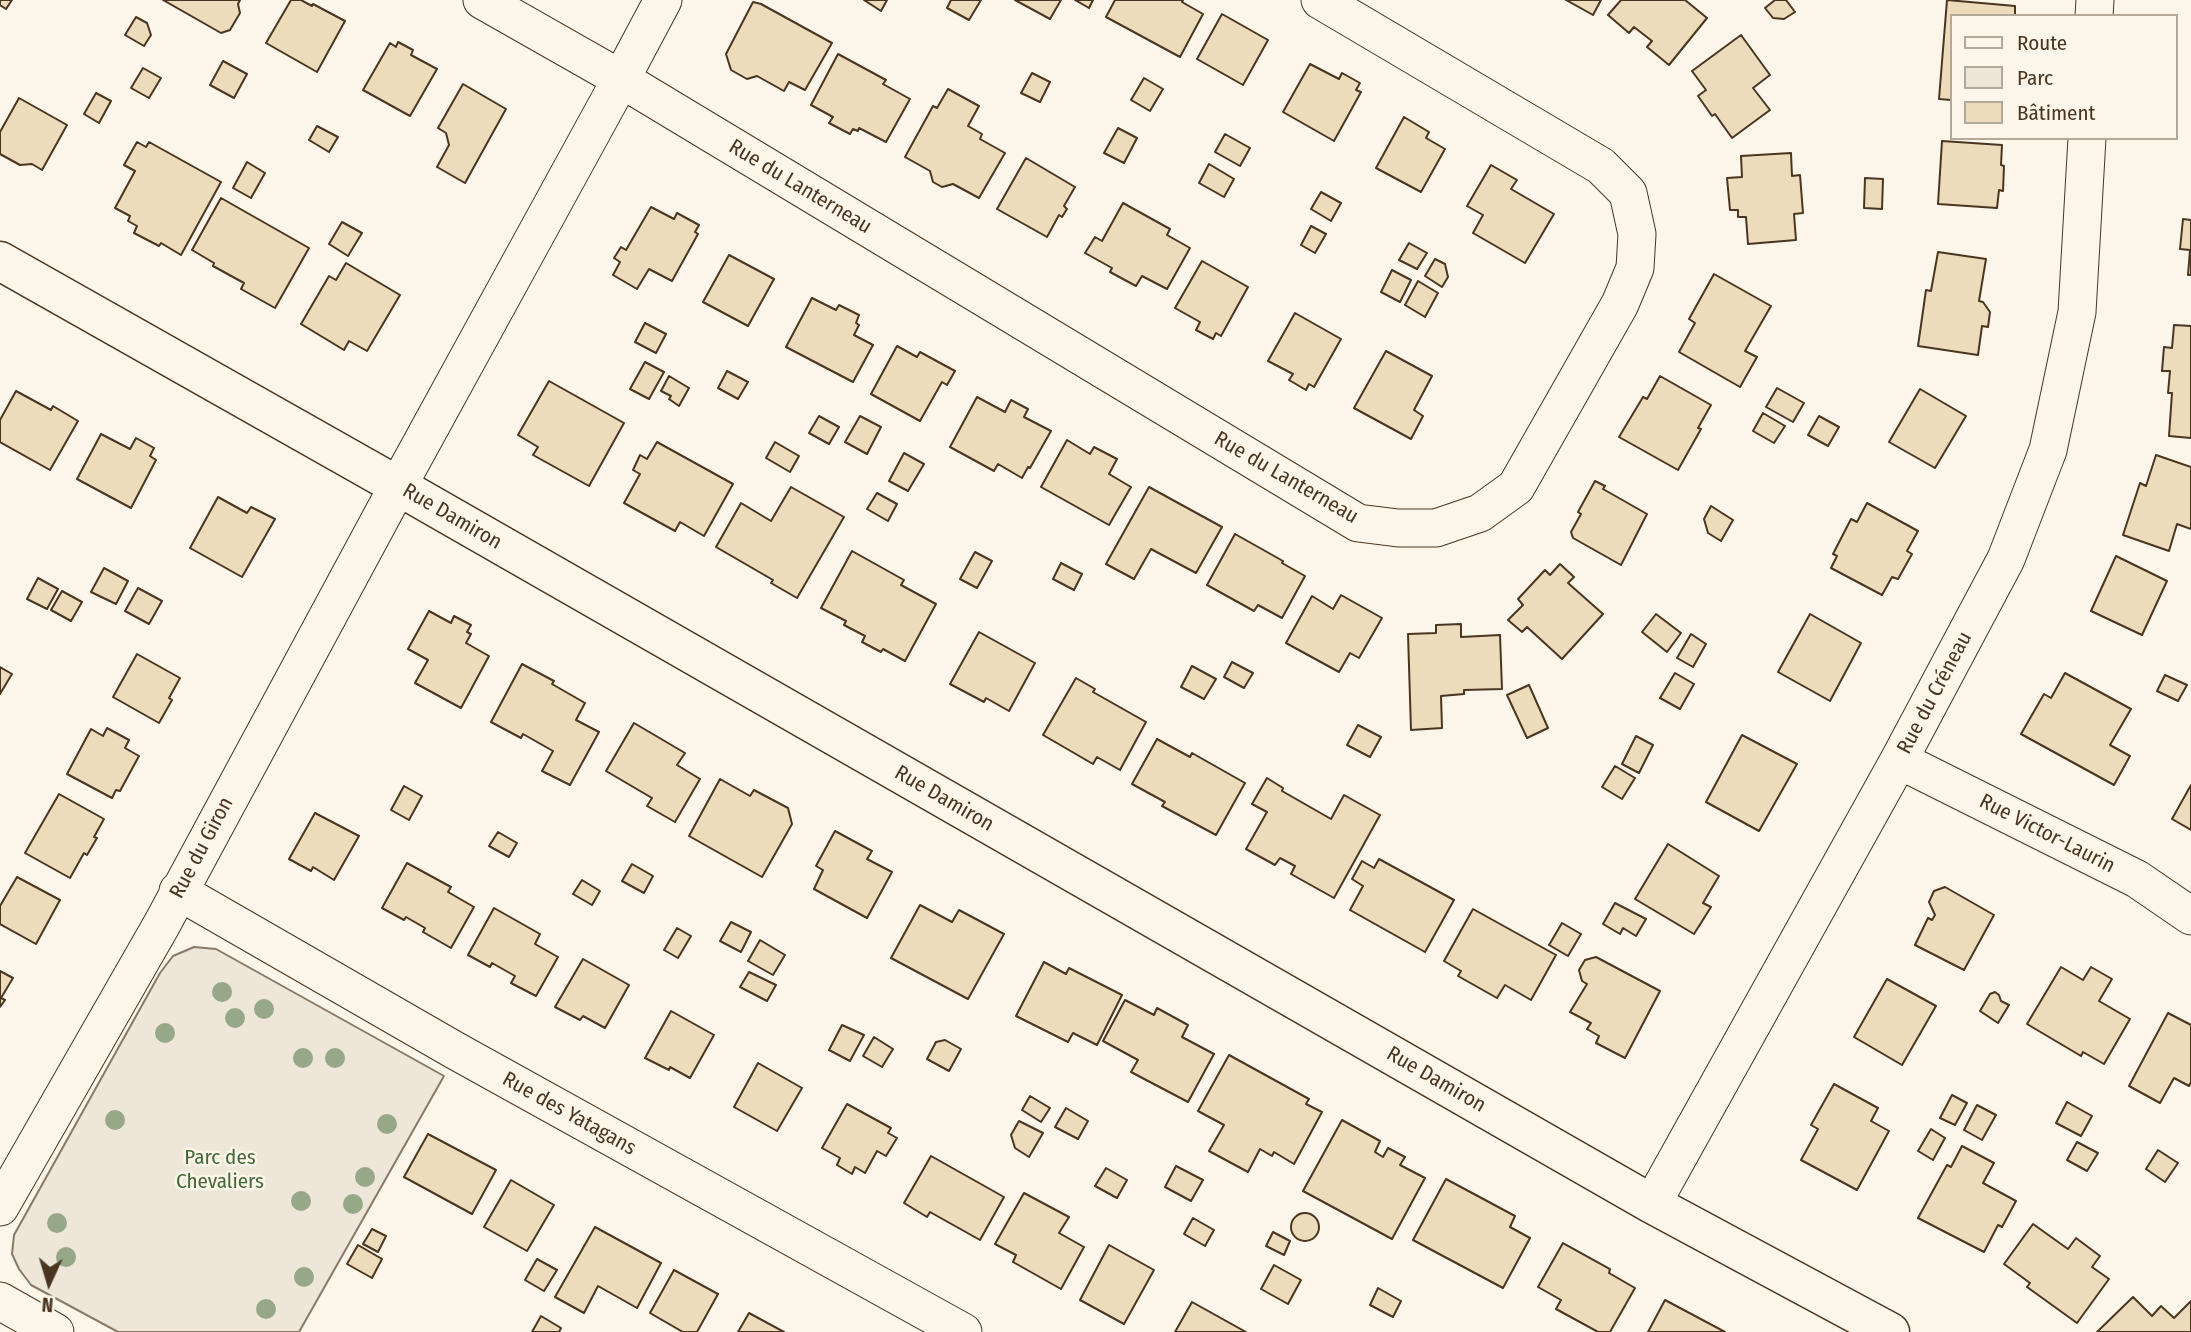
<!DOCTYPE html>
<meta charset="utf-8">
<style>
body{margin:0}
#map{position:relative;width:2191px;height:1332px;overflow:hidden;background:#fbf6e9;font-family:"Fira Sans Condensed",sans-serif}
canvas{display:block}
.legend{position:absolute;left:1950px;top:14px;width:228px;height:126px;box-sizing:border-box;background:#fbf6e9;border:2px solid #b4a999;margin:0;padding:9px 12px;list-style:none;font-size:21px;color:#4a3520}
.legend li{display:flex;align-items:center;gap:14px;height:35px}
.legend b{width:35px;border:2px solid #b4a999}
.north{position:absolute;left:14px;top:1248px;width:70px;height:70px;-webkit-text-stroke:5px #fbf6e9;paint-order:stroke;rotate:184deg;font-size:19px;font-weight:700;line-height:28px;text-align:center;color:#4a3520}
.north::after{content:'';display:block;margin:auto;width:24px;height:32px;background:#4a3520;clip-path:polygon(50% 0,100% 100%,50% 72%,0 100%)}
</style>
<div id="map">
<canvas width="2191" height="1332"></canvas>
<ul class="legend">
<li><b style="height:9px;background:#fbf6e9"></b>Route</li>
<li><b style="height:19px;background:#ede6d9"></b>Parc</li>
<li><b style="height:19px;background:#ecdcbc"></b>Bâtiment</li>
</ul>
<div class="north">N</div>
</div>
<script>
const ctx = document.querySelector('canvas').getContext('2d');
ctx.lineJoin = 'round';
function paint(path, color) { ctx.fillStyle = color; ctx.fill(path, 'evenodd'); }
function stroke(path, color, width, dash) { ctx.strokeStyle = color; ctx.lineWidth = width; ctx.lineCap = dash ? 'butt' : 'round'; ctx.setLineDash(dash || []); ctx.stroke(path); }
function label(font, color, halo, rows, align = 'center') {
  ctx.font = font + ' "Fira Sans Condensed",sans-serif'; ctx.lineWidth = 5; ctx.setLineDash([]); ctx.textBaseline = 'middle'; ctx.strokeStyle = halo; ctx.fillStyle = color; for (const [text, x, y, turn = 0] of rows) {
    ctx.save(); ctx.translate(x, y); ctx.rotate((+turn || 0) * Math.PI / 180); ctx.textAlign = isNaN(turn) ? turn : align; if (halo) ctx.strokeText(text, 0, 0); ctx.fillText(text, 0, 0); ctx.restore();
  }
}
const green = new Path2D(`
 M194,947L216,949L444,1076L299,1332H118L31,1285L19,1269L12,1254L14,1235L160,973L173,956Z`);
const building = new Path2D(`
 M0,0H12L6,9L0,5Z
 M163,0H240L238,4L240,13L230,30L221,33Z
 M291,0H301L312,6L313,4L345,21L317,72L266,43Z
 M864,0H887L881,11Z
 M951,0H981L969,20L947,8Z
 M1015,0H1061L1050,19Z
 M1075,0H1093L1089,8Z
 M1115,0H1183L1182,2L1203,14L1180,57L1106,17Z
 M1566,0H1601L1593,15Z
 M1621,0H1685L1707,18L1669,65L1647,47L1652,41L1634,27L1629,33L1608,15Z
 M1775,0H1786L1795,12L1784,19L1773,18L1765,8Z
 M1947,0L2015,6V16H1951V100L1939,99Z
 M753,2L761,4L832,43L805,90L789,82L784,91L757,76L747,79L731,70L726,54Z
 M1222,14L1268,40L1243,85L1197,59Z
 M136,17L147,23L151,35L144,46L125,35Z
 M1741,35L1770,75L1753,88L1770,110L1732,138L1715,114L1712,116L1698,96L1706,90L1692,71Z
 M398,42L413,50L411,55L437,69L410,116L363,90L390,43L396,47Z
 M838,54L886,80L883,84L910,99L886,142L859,128L858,131L853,129L850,134L829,123L833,117L811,105Z
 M223,61L247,74L234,98L210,85Z
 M1310,64L1339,79L1342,73L1360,83L1356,90L1361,92L1334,141L1283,112Z
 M143,68L161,78L149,98L131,88Z
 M1032,73L1050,82L1040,102L1021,93Z
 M1144,78L1163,89L1150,111L1131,100Z
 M463,84L506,109L465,183L437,167L449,145L446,133L438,128Z
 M948,89L979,106L968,126L982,134L980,139L1005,153L979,198L953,184L942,187L933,182L930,171L905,157L933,106L937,108Z
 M96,93L111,101L99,123L84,114Z
 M19,98L67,125L42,170L32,164L20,165L0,154V132Z
 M1404,117L1429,132L1426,138L1445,149L1421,192L1376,168Z
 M317,126L338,137L329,152L309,140Z
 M1118,128L1137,138L1124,163L1104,153Z
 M1225,134L1250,148L1240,166L1215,152Z
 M1942,141L2002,145L2001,165L2004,166L2003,191L1999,190L1997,208L1938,204Z
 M137,142L146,147L149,142L221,182L181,255L161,243L159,246L134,233L137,226L128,221L130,216L115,208L135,171L124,165Z
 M1791,153L1792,176L1800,175L1803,213L1794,214L1796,240L1748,244L1746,217H1738V210H1730L1727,178L1742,177L1741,156Z
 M1026,158L1075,187L1064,206L1067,209L1062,217L1059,215L1047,237L997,209Z
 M247,162L265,173L251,198L233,188Z
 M1209,164L1234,179L1224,197L1199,183Z
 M1491,165L1517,180L1511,189L1554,214L1525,263L1473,233L1483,215L1467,206Z
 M1865,178L1883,179L1882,209L1864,208Z
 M1321,192L1341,203L1331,221L1311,209Z
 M221,198L309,248L275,308L241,289L244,283L213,266L214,263L192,250Z
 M1123,203L1170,229L1167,235L1190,248L1167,289L1142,276L1136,286L1110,272L1112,268L1085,253L1095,237L1102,241Z
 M651,207L674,219L677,213L699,225L695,232L698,234L672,281L649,269L637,289L613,275L620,262L614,258L621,247L626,250Z
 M2183,219L2191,220V275H2188L2190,250L2180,249Z
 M342,222L362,233L348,256L329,244Z
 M1311,226L1326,234L1315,253L1301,245Z
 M1409,243L1427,253L1417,269L1399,260Z
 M1938,252L1986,259L1979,301L1983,302L1990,312L1988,327L1982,326L1978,355L1918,346L1926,290L1931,291Z
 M729,255L774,279L748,326L703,302Z
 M1435,259L1445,264L1448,277L1442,287L1425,276Z
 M1202,261L1248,287L1221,336L1216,333L1213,339L1196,330L1200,322L1175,308Z
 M346,263L400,295L367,351L349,341L344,350L301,324L329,276L336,280Z
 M1392,270L1411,280L1400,302L1381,292Z
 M1714,274L1771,306L1745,351L1757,357L1740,387L1679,352L1695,323L1689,319Z
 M1418,281L1438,293L1425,317L1405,305Z
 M812,298L836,310L839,305L859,315L856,323L859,325L854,335L873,345L853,382L786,347Z
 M1295,313L1341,339L1314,387L1309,384L1306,390L1289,380L1293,374L1268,361Z
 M645,323L666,334L656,353L635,342Z
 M2174,325L2191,326V438L2169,436L2172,393H2168L2170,371H2162L2164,347L2172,348Z
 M897,346L917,357L920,352L955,371L947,385L942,382L920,421L871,394Z
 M1386,351L1432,376L1414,410L1423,416L1411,439L1354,408Z
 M645,362L664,372L649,399L630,389Z
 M727,371L748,382L738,399L718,388Z
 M669,376L689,388L679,406L669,399L671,396L661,391Z
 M1660,376L1711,405L1698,428L1701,429L1678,470L1619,437L1643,397L1647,399Z
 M549,381L624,423L589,486L533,455L538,447L518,435Z
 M1777,388L1804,403L1793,422L1766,407Z
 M1920,389L1966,416L1935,468L1889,442Z
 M16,391L51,410L53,406L78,421L50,470L0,442V420Z
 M977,397L1005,412L1011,400L1028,409L1024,417L1051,431L1030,468L1028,467L1022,478L998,464L994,471L950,447Z
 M1763,413L1785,426L1774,443L1753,431Z
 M819,416L839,427L829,444L809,433Z
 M860,416L881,427L867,454L845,442Z
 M1819,416L1839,427L1828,446L1808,435Z
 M101,434L130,449L136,438L154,448L150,456L156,460L131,508L77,479Z
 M1067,440L1090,454L1094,447L1117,459L1109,474L1131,487L1109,525L1041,487Z
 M657,442L733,484L704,536L680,522L675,531L624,503L640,474L633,470L640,455L647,459Z
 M775,442L799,456L790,472L766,458Z
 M904,453L924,464L908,491L889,481Z
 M2156,455L2191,467V529L2177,524L2169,551L2123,535L2140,483L2146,486Z
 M1595,481L1605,486L1603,489L1647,514L1621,565L1573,538L1571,532L1581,514L1578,512Z
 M791,487L844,517L797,598L771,583L773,580L716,547L741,503L771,521Z
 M1149,487L1222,527L1196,573L1151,549L1134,579L1106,564Z
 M877,493L897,504L888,521L867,509Z
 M218,497L247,513L251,507L275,519L242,577L190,548Z
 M1867,503L1918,531L1907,551L1912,554L1898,579L1892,577L1882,595L1831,568L1837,556L1833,554L1851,519L1857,522Z
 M1711,506L1733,520L1721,541L1708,533L1704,519Z
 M1235,534L1283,561L1282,563L1305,576L1282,618L1258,605L1254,611L1207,585Z
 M852,551L904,580L901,585L936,604L905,661L883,649L881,652L862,642L865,636L844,625L846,621L821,608Z
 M975,552L992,561L977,588L960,579Z
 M2116,556L2167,581L2142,635L2091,611Z
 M1061,563L1082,574L1074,590L1053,579Z
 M1560,564L1574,577L1568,583L1603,614L1562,659L1527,627L1522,632L1508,620L1523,605L1518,599L1545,570L1550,575Z
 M104,568L128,581L116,604L91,592Z
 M38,578L58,589L47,609L27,599Z
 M138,588L162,601L149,624L125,611Z
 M62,591L82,602L71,621L51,610Z
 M1341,595L1382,618L1359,658L1350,653L1339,672L1286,643L1312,596L1333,609Z
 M429,611L451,623L454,616L471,625L467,632L471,634L466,643L489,656L461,708L415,683L428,660L408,649Z
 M1656,614L1681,633L1667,652L1642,632Z
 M1810,614L1861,643L1830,701L1778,672Z
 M1461,624V637L1500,635L1502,689L1464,690V694L1441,696L1442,728L1411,730L1408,634L1436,633V625Z
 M979,632L1035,663L1009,711L986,698L984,702L950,684Z
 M1691,634L1706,644L1693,667L1677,658Z
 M137,654L180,678L169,698L172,700L159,723L113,697Z
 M1232,662L1253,673L1244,688L1224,677Z
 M522,664L554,681L552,684L585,703L576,720L599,732L570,785L542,771L553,751L523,734L521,738L491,722Z
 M1192,666L1216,679L1204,699L1181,687Z
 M0,667L12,674L0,694Z
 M1675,673L1694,684L1680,709L1660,698Z
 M2065,673L2131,709L2110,745L2130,756L2114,785L2021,734L2044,694L2051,698Z
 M2165,675L2187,685L2178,701L2157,691Z
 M1076,678L1095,689L1093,692L1146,722L1120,770L1097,757L1093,764L1043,735Z
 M1529,685L1548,728L1527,738L1507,695Z
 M634,723L685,753L677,765L700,779L675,822L647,806L652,798L606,771Z
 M1358,725L1381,737L1370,757L1347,745Z
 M107,728L129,740L125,748L139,756L120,791L116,790L112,798L67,774L91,729L103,736Z
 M1742,735L1797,764L1759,831L1706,802Z
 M1636,736L1653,745L1639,773L1622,764Z
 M1157,739L1190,757L1192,753L1245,783L1216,835L1162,806L1165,802L1132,784Z
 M1615,766L1635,778L1622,799L1602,787Z
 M1267,778L1283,788L1282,791L1331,819L1344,795L1380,815L1334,898L1291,874L1295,866L1280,858L1275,865L1246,849L1267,812L1252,804Z
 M720,779L750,796L754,790L788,808L792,824L762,877L689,836Z
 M2191,785V830L2172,819Z
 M404,786L422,796L409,820L391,810Z
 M59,794L104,819L94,837L97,838L87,855L84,853L70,878L25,853Z
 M315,813L359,836L334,880L313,867L311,871L289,859Z
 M835,831L872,851L867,859L892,872L867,918L814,889L823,870L816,866Z
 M498,832L517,843L509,857L489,846Z
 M1668,844L1719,876L1703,903L1711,907L1694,934L1635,899Z
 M1379,859L1454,900L1425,952L1350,910L1363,886L1352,879L1362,861L1374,868Z
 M407,863L451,887L448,892L474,907L451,948L423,932L425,928L406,917L404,920L382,908Z
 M632,864L653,876L644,893L622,881Z
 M17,877L60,900L36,944L0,924V906Z
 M582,880L600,891L592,905L573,894Z
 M1945,887L1994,915L1964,970L1915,945L1928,918L1932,920L1935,915L1929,902L1934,891Z
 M1615,903L1646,919L1636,936L1623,928L1620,934L1603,924Z
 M920,905L952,922L959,910L1004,934L968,999L891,958Z
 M494,908L540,934L535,944L558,957L536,996L511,983L515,976L492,963L490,967L468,955Z
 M1473,909L1556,955L1531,1000L1505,985L1497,998L1458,976L1461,971L1444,961Z
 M731,922L751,932L741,952L720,941Z
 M1562,923L1581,934L1568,956L1549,945Z
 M677,928L691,936L678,958L664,950Z
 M760,940L785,955L773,975L748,961Z
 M1596,957L1660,991L1625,1058L1596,1043L1599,1036L1587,1029L1591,1023L1570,1012L1587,984L1582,981L1579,970L1585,960Z
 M583,959L629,985L605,1028L583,1016L580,1020L555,1007Z
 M1044,962L1066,974L1069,968L1122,995L1097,1045L1073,1033L1068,1042L1016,1016Z
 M2061,967L2083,980L2091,967L2112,979L2099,1001L2130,1019L2104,1064L2083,1052L2081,1056L2027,1024Z
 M0,971L13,978L1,998L5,1000L0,1007Z
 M749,972L776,985L767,1001L740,987Z
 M1887,979L1936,1006L1902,1065L1854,1037Z
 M1995,992L1999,995L2001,1001L2009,1005L1998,1023L1980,1011L1990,994Z
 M1125,1000L1154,1015L1157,1008L1188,1025L1182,1037L1214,1054L1188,1102L1131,1072L1138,1060L1103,1041Z
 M671,1011L714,1035L690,1078L670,1067L669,1070L645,1058Z
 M2168,1013L2191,1025V1082L2189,1086L2174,1078L2160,1103L2129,1086Z
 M842,1025L864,1035L850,1061L829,1050Z
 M874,1037L893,1049L882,1067L863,1056Z
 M945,1040L961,1049L949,1071L927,1059L936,1042Z
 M1229,1055L1309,1099L1306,1104L1322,1112L1294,1164L1274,1152L1272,1156L1260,1149L1248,1172L1209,1151L1224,1125L1198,1111Z
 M758,1063L802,1088L777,1131L734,1107Z
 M1834,1084L1878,1108L1871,1121L1889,1131L1857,1190L1801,1160L1818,1129L1811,1125Z
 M1952,1095L1967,1103L1955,1125L1940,1118Z
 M1030,1096L1050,1108L1041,1122L1022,1110Z
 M2067,1102L2092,1116L2081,1136L2056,1123Z
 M847,1104L891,1128L888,1133L897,1138L886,1156L877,1151L865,1173L855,1167L852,1174L837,1165L840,1158L822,1148Z
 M1977,1105L1996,1115L1982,1140L1964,1130Z
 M1066,1108L1088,1121L1078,1139L1055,1127Z
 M1342,1120L1380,1141L1375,1152L1383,1157L1388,1148L1405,1157L1400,1165L1425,1178L1392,1239L1303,1191Z
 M1019,1121L1043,1133L1029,1157L1015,1148L1011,1135Z
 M1931,1129L1945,1138L1933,1160L1918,1151Z
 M428,1134L496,1170L472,1214L404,1177Z
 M2077,1142L2098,1153L2087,1171L2067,1160Z
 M1962,1146L1994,1163L1983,1183L2016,1201L2002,1227L1998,1225L1984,1252L1918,1218L1947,1165L1951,1167Z
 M2158,1150L2178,1163L2165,1182L2146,1169Z
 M931,1156L1004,1197L980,1240L930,1212L927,1217L904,1203Z
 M1176,1166L1203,1180L1191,1201L1165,1187Z
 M1106,1168L1127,1180L1117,1198L1095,1186Z
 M1446,1179L1515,1216L1510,1227L1530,1238L1503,1288L1413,1240Z
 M511,1180L554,1205L527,1251L484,1227Z
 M1024,1193L1069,1217L1059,1233L1084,1247L1061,1289L1013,1262L1016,1255L995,1244Z
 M1291 1227a14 14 0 1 1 28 0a14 14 0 1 1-28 0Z
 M1193,1218L1214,1230L1205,1246L1184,1234Z
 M2033,1224L2068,1249L2076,1238L2100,1256L2092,1267L2109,1279L2077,1323L2027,1287L2030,1283L2004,1264Z
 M595,1227L661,1263L637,1308L598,1286L584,1313L555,1297Z
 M372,1229L386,1236L378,1252L363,1244Z
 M1273,1232L1290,1241L1284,1255L1266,1246Z
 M1563,1243L1610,1269L1609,1273L1635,1288L1610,1332H1598L1556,1309L1561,1300L1538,1287Z
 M358,1245L382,1259L372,1278L347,1264Z
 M1109,1245L1154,1270L1124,1324L1080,1300Z
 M537,1259L557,1270L544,1291L525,1280Z
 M1274,1265L1301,1280L1288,1304L1261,1289Z
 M674,1270L718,1294L697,1332H683L650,1313Z
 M1378,1288L1401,1301L1393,1317L1370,1305Z
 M2133,1297L2152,1316L2161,1306L2174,1318L2191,1301V1332H2097Z
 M1665,1300L1725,1332H1648Z
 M1192,1302L1246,1332H1175Z
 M749,1313L784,1332H738Z
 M541,1316L561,1328L559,1332H532Z`);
const street = new Path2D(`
 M663,0L621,79L1358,523L1398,528H1436L1480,513L1516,487L1620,304L1635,268L1637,234L1628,193L1601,166L1320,0
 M2094,16L2095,0
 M1899,760L2137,879L2191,916
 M178,891L456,1051L963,1332
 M1652,1204L1899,760L2006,559L2048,450L2077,312L2087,138
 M0,1207L162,924L398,486L621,79L482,0
 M0,1301L55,1332`);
const secondary = new Path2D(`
 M0,261L398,486L1652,1204L1890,1332`);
const trees = [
 [222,992],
 [264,1009],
 [235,1018],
 [165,1033],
 [303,1058],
 [335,1058],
 [115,1120],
 [387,1124],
 [365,1177],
 [301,1201],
 [353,1204],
 [57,1223],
 [66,1257],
 [304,1277],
 [266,1309]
];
const streetNames = [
 ["Rue du Lanterneau",800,187,31],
 ["Rue du Lanterneau",1286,478,30],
 ["Rue Damiron",452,517,30],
 ["Rue du Créneau",1935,693,-62],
 ["Rue Damiron",944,799,30],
 ["Rue Victor-Laurin",2047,834,27],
 ["Rue du Giron",202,848,-62],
 ["Rue Damiron",1436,1080,30],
 ["Rue des Yatagans",569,1114,29]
];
const parkNames = [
 ["Parc des",220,1158],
 ["Chevaliers",220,1182]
];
paint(green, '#ede6d9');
stroke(green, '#887966', 2);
paint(building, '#ecdcbc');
stroke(building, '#4a3520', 2);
stroke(street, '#4a3520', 39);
stroke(secondary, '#4a3520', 41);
stroke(street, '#fbf6e9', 37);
stroke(secondary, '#fbf6e9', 38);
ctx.fillStyle = '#96a887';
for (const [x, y] of trees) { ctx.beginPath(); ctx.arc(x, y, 10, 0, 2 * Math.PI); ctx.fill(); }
label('21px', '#4a3520', '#fbf6e9', streetNames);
label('21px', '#436837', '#fbf6e9', parkNames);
</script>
